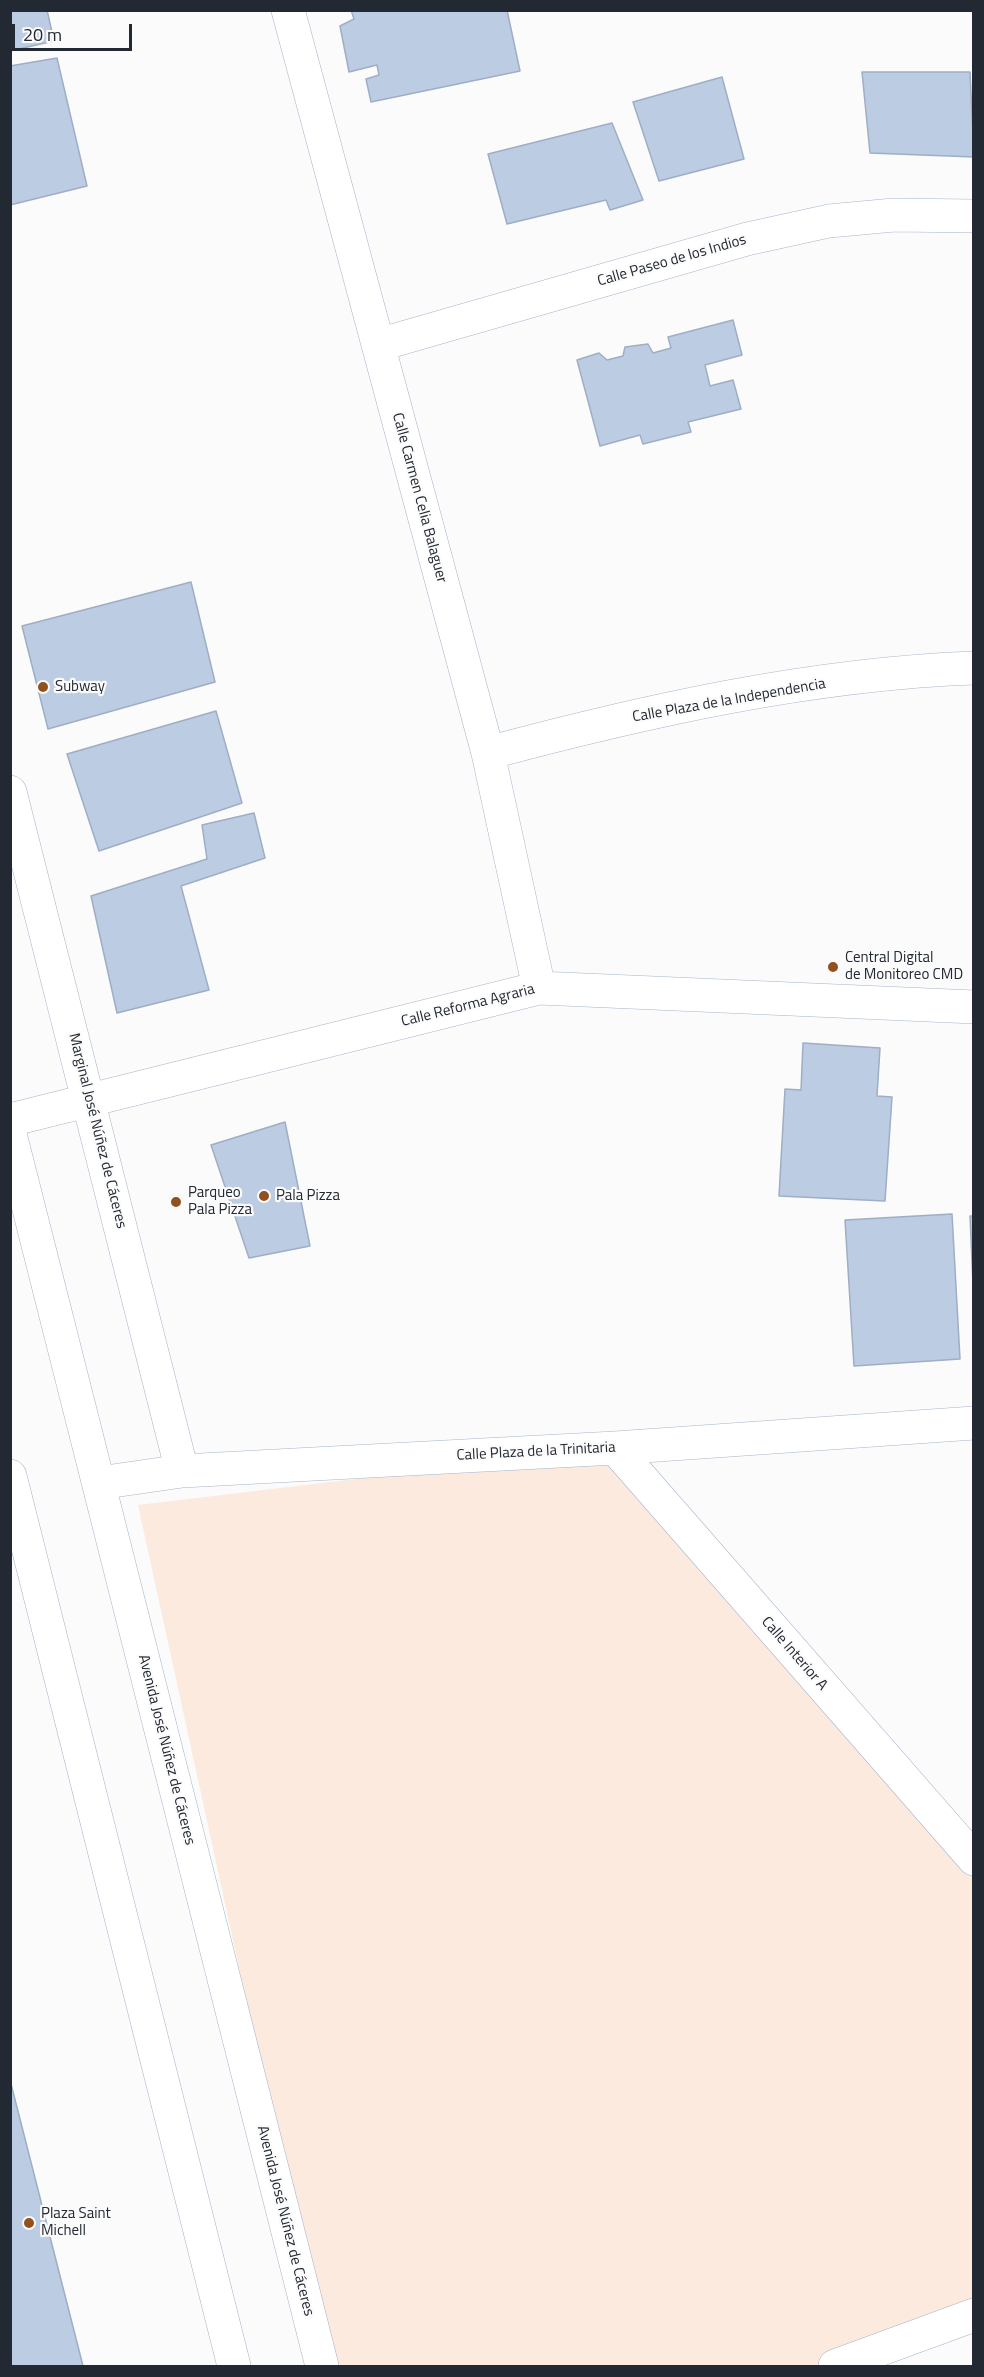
<!DOCTYPE html>
<meta charset="utf-8">
<style>
body{margin:0}
#map{position:relative;width:984px;height:2377px;overflow:hidden;background:#fbfbfb;font-family:"Titillium Web",sans-serif}
canvas{display:block}
.frame{position:absolute;inset:0;border:12px solid #232932;pointer-events:none}
.scale{position:absolute;left:12px;top:24px;width:120px;height:27px;box-sizing:border-box;border:3px solid #232932;border-top:0;padding-left:8px;font-size:18px;line-height:21px;white-space:nowrap;color:#232932;-webkit-text-stroke:4px #fbfbfb;paint-order:stroke}
</style>
<div id="map">
<canvas width="984" height="2377"></canvas>
<div class="frame"></div>
<div class="scale">20 m</div>
</div>
<script>
const ctx = document.querySelector('canvas').getContext('2d');
ctx.lineJoin = 'round';
function paint(path, color) { ctx.fillStyle = color; ctx.fill(path, 'evenodd'); }
function stroke(path, color, width, dash) { ctx.strokeStyle = color; ctx.lineWidth = width; ctx.lineCap = dash ? 'butt' : 'round'; ctx.setLineDash(dash || []); ctx.stroke(path); }
function label(font, color, halo, rows, align = 'center') {
  ctx.font = font + ' "Titillium Web",sans-serif'; ctx.lineWidth = 4.5; ctx.setLineDash([]); ctx.textBaseline = 'middle'; ctx.strokeStyle = halo; ctx.fillStyle = color; for (const [text, x, y, turn = 0] of rows) {
    ctx.save(); ctx.translate(x, y); ctx.rotate((+turn || 0) * Math.PI / 180); ctx.textAlign = isNaN(turn) ? turn : align; if (halo) ctx.strokeText(text, 0, 0); ctx.fillText(text, 0, 0); ctx.restore();
  }
}
const green = new Path2D(`
 M615,1448L973,1868V2320L837,2366H326L138,1505Z`);
const building = new Path2D(`
 M10,10H47L54,41L10,51Z
 M351,10H507L520,71L371,102L366,79L379,75L377,65L349,72L340,26L354,19Z
 M57,58L87,186L10,205V66Z
 M862,72H970L974,157L870,153Z
 M722,77L744,159L659,181L633,102Z
 M612,123L643,200L610,210L606,200L507,224L488,154Z
 M733,320L742,355L705,365L710,386L733,380L741,409L688,422L691,432L643,444L640,435L600,446L577,360L599,353L607,360L623,356L625,347L648,344L653,353L671,348L668,337Z
 M191,582L215,682L48,729L22,626Z
 M216,711L242,803L99,851L67,754Z
 M254,813L265,858L181,886L209,990L117,1013L91,896L207,859L202,825Z
 M803,1043L880,1048L877,1096L892,1097L885,1201L779,1196L785,1089L801,1090Z
 M285,1122L310,1246L249,1258L211,1145Z
 M952,1214L960,1359L854,1366L845,1220Z
 M970,1216H974V1307Z
 M10,2080L83,2366H10Z`);
const minor = new Path2D(`
 M288,10L488,753L539,988
 M378,345L747,239L829,221L894,215L974,216
 M488,753C645,711 810,674 974,668
 M10,792L182,1471
 M10,1120L539,988L974,1007
 M615,1448L974,1859
 M99,1483L182,1471L615,1448L974,1423
 M835,2366L974,2315`);
const major = new Path2D(`
 M10,1134L322,2366
 M10,1476L234,2366`);
const markers = [
 [43,687,6,"#92501e"],
 [833,967,6,"#92501e"],
 [264,1196,6,"#92501e"],
 [176,1202,6,"#92501e"],
 [29,2223,6,"#92501e"]
];
const streetNames = [
 ["Calle Paseo de los Indios",672,261,-16],
 ["Calle Carmen Celia Balaguer",419,498,75],
 ["Calle Plaza de la Independencia",729,701,-10],
 ["Calle Reforma Agraria",468,1006,-14],
 ["Marginal José Núñez de Cáceres",97,1131,76],
 ["Calle Plaza de la Trinitaria",536,1452,-3],
 ["Calle Interior A",794,1654,49],
 ["Avenida José Núñez de Cáceres",166,1750,76],
 ["Avenida José Núñez de Cáceres",285,2221,76]
];
const poiNames = [
 ["Subway",55,687],
 ["Central Digital",845,958],
 ["de Monitoreo CMD",845,975],
 ["Parqueo",188,1193],
 ["Pala Pizza",188,1210],
 ["Pala Pizza",276,1196],
 ["Plaza Saint",41,2214],
 ["Michell",41,2231]
];
paint(green, '#fceade');
paint(building, '#bccce2');
stroke(building, '#9eaec4', 1.5);
stroke(minor, '#a5b5cb', 34);
stroke(major, '#a5b5cb', 34);
stroke(minor, '#fff', 33);
stroke(major, '#fff', 33);
for (const [x, y, r, color] of markers) { const dot = new Path2D(); dot.arc(x, y, r, 0, 2 * Math.PI); ctx.fillStyle = color; ctx.fill(dot); stroke(dot, '#fbfbfb', 2); }
label('15px', '#232932', '#fbfbfb', streetNames);
label('15px', '#232932', '#fbfbfb', poiNames, 'left');
</script>
